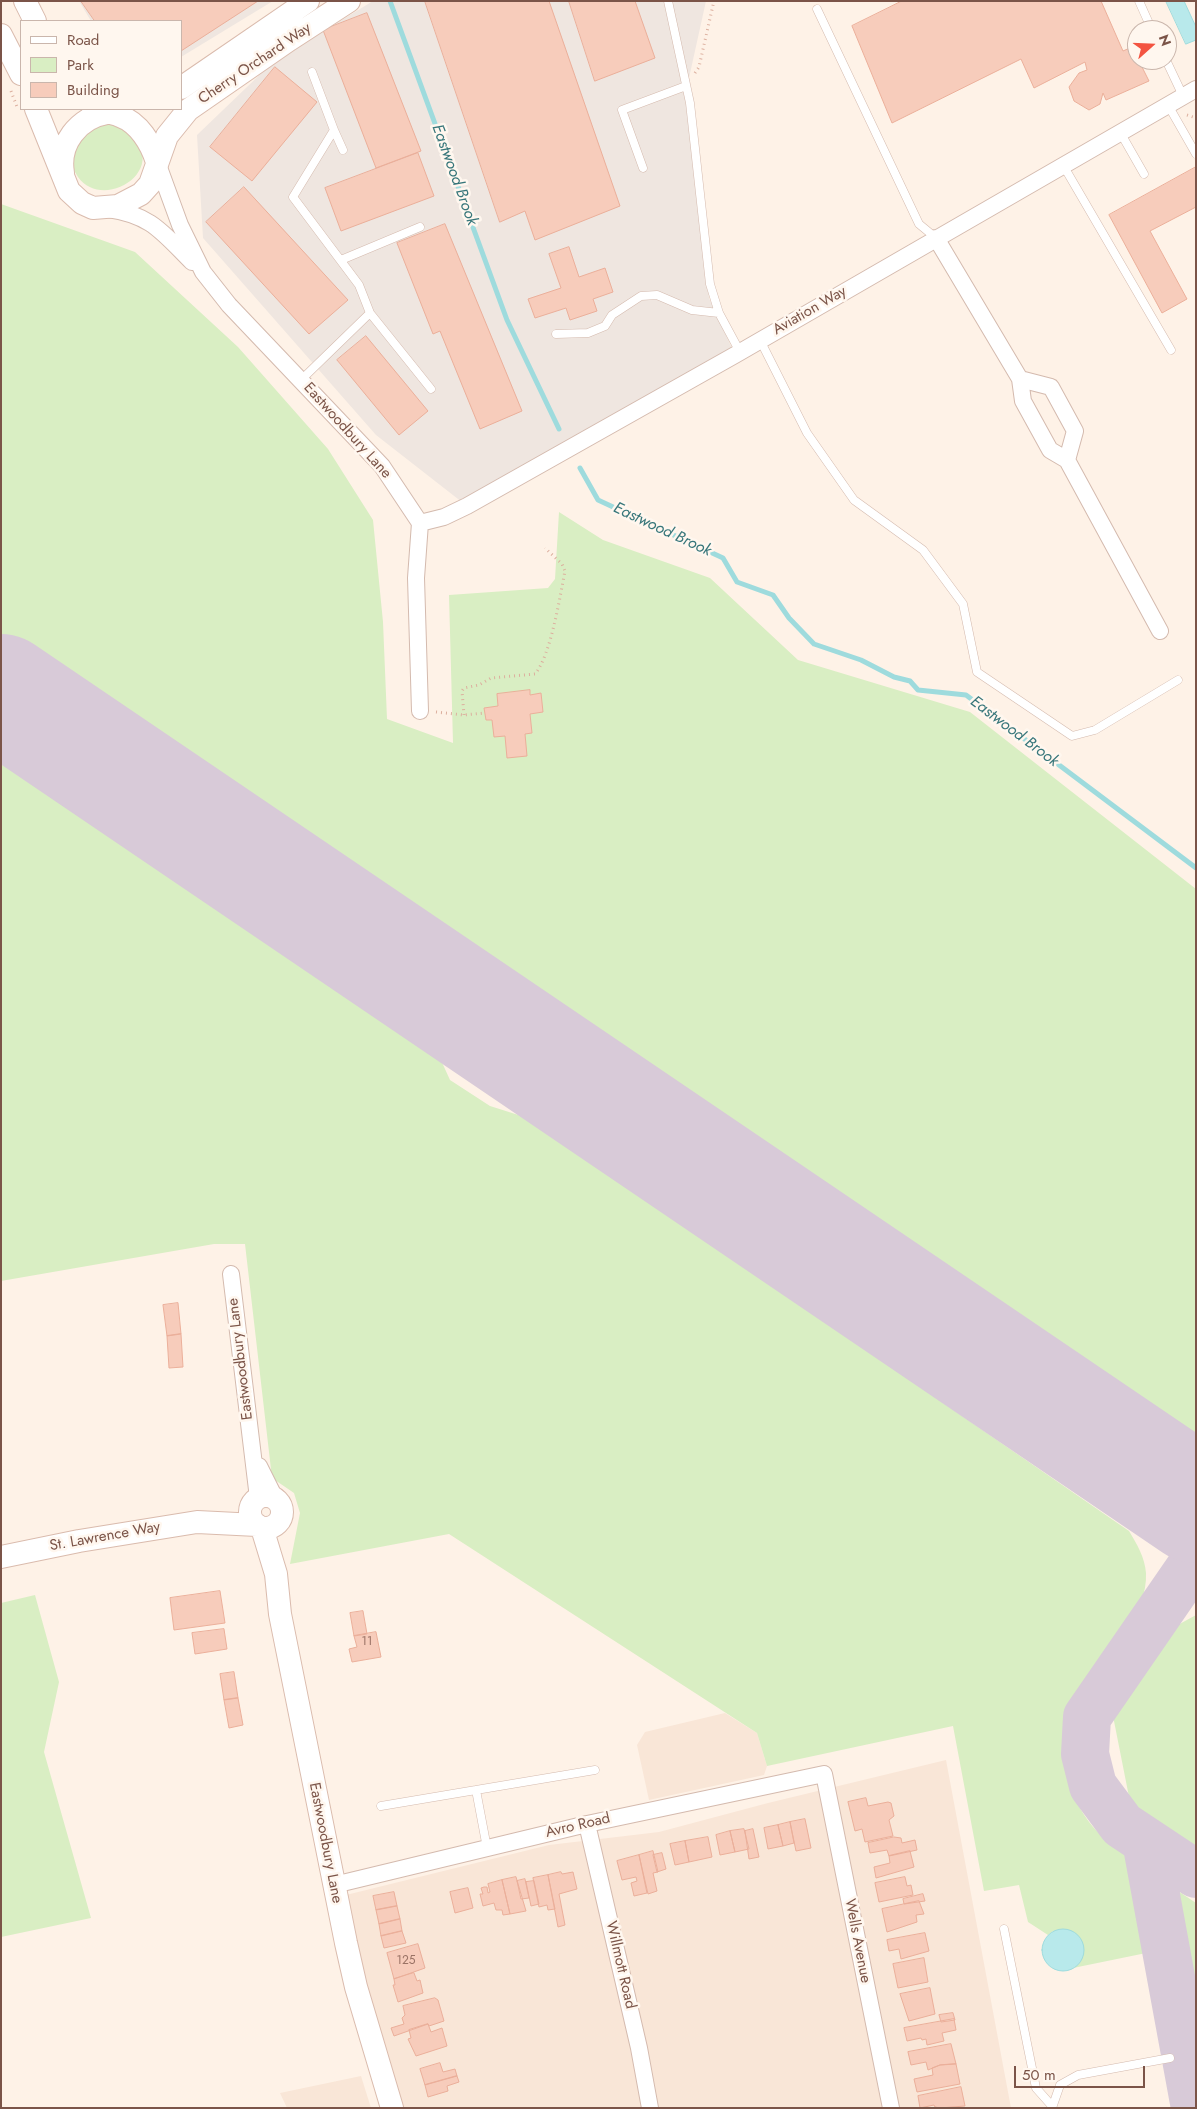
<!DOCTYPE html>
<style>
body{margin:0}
#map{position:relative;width:1197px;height:2109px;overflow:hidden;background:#fef2e7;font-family:Jost,sans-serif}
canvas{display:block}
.frame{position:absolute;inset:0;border:2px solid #7b5448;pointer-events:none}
.legend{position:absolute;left:20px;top:20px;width:162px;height:90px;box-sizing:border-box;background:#fff7ef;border:1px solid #cab6ac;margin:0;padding:6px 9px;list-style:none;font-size:15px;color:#7b5448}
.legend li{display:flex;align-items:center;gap:10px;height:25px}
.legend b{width:25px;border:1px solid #cab6ac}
.north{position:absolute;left:1127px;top:20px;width:50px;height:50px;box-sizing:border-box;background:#fff7ef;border:1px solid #cab6ac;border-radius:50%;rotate:70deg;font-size:14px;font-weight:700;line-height:20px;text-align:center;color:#7b5448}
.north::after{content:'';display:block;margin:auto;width:18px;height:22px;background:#f35441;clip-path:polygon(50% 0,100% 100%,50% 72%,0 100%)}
.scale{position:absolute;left:1014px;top:2066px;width:131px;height:22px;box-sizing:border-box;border:2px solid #7b5448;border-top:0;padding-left:6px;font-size:15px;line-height:18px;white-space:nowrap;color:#7b5448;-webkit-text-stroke:4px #fff7ef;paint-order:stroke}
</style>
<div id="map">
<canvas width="1197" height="2109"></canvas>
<div class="frame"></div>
<ul class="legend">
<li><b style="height:6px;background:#fff"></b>Road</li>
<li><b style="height:14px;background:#d9eec3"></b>Park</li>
<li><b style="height:14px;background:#f7ccbb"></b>Building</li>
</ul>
<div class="north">N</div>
<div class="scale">50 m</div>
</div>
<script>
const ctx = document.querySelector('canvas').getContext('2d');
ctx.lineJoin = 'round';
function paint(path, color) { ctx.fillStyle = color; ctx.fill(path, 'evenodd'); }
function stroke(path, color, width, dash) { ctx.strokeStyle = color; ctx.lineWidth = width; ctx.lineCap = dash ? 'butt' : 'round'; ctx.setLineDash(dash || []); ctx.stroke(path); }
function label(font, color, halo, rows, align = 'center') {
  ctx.font = font + ' Jost,sans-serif'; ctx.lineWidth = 5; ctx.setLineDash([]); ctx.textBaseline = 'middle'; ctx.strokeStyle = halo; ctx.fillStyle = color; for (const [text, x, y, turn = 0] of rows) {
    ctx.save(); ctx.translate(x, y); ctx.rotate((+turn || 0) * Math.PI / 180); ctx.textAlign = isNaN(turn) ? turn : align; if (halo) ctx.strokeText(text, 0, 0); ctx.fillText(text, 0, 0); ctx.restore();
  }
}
const residential = new Path2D(`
 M725,1713L757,1733L767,1766L764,1775L649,1800L637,1745L645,1732Z
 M946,1760L1011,2108H400L363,1976L346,1895L549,1845L659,1832L768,1803Z
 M361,2076L371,2108H287L280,2093Z`);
const industrial = new Path2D(`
 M79,1H273L181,57V21H91Z
 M373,1H706L689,78L709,298L735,355L467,506L376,435L203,238L197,135L273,62Z`);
const green = new Path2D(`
 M118,122C124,129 137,139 141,148C153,181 99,207 78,177C75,172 71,165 71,159C71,150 81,136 84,128Z
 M1,204L135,252L238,347L328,449L373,520L383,622L387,719L453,743L449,595L548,588L555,579L559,512L603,540L710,578L798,660L970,712L1196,889V1453L554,1017L539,995L479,965L232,802L1,644Z
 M1,763L83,819L89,810L440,1058L450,1080L490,1106L531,1119L1129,1531C1137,1544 1145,1558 1146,1573C1148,1613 1108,1658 1086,1690C1078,1702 1068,1715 1065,1730C1057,1766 1075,1812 1103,1837C1116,1849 1137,1859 1143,1876C1150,1894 1153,1930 1156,1951L1073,1968L1080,1962L1053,1931L1048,1935L1028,1922L1019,1885L984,1891L953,1726L767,1766L757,1733L449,1534L290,1564L300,1513L294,1493L272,1478L245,1244H214L1,1281Z
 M35,1595L59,1682L44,1752L91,1918L1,1937V1603Z
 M1196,1615V1852L1131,1807L1113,1716L1176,1626Z
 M1160,1879L1196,1903V2076Z`);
const water = new Path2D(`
 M1166,1H1184L1196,27V40L1186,44Z
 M1042 1950a21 21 0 1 1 42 0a21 21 0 1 1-42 0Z`);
const stream = new Path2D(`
 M390,1L507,320L559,429
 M580,468L598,500L723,558L737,582L773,595L789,618L814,644L861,660L894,677L910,681L918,690L966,695L1196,868`);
const taxiway = new Path2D(`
 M1186,1497L1196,1524
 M1196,1559L1087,1717L1085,1754L1093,1786L1122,1825L1196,1874
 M1146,1841L1195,2108`);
const runway = new Path2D(`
 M1,693L1196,1504`);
const building = new Path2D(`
 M81,1H258L181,51V21H95Z
 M425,1H549L620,206L535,240L525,211L500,222Z
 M569,1H635L655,58L595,81Z
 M902,1H1101L1123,51L1132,47L1149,81L1106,100L1103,93L1100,104L1089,110L1074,101L1069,87L1079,73L1087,70L1085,62L1034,88L1021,59L892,123L852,26Z
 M367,13L421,151L376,168L323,30Z
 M275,67L317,102L252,181L210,147Z
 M418,153L434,196L341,231L325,188Z
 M1196,167V207L1150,231L1187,299L1162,313L1109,215Z
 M244,187L348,300L309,334L206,222Z
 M445,224L522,411L480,429L440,331L433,334L397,243Z
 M569,247L579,277L605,268L613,292L593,299L597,311L570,320L566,308L535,318L528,299L561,288L549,254Z
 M366,336L428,411L399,435L337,360Z
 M530,690V695L541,693L543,712L530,714L532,733L525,734L527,756L507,758L505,736L494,737L492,720H486L484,708L498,706L497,694Z
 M178,1303L181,1334L167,1336L163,1305Z
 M181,1334L183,1367L169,1368L167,1336Z
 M220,1591L225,1623L174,1630L170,1598Z
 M363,1611L367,1634L354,1636L350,1613Z
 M224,1629L227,1649L195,1654L192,1633Z
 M376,1632L381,1657L352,1662L349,1649L357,1647L354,1636Z
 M234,1672L238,1698L224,1700L220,1674Z
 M238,1698L243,1725L229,1728L224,1700Z
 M866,1798L868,1806L888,1802L891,1803L894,1816L889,1820L893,1836L865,1842L862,1829L855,1831L848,1802Z
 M805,1819L811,1848L796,1851L790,1822Z
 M790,1822L794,1843L783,1846L778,1825Z
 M778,1825L783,1846L768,1849L764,1828Z
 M744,1829L749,1849L735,1852L730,1831Z
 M753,1829L759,1857L749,1859L745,1831Z
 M730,1831L735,1852L720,1855L716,1835Z
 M708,1837L712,1857L689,1862L685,1841Z
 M894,1837L901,1838L902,1843L915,1840L917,1850L889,1856L887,1850L870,1853L868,1843Z
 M685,1841L689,1862L675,1865L670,1844Z
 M653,1851L658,1872L653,1873L657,1891L648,1894L639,1855Z
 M910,1851L914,1867L876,1878L874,1867L890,1863L889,1856Z
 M662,1853L666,1869L657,1872L653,1855Z
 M639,1855L647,1893L634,1896L631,1883L637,1881L636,1877L622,1880L617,1861Z
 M561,1872L562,1874L573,1872L577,1889L559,1894L565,1925L558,1927L548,1875Z
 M548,1875L555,1909L548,1910L547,1905L539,1907L533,1878Z
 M516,1877L526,1911L510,1914L502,1880Z
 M905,1877L907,1886L911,1885L913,1895L879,1902L875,1883Z
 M525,1879L529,1898L521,1899L517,1881Z
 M502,1880L510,1914L503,1915L502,1910H496L494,1903L483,1906L480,1894H483L481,1888L484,1887H487L488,1893L490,1892L488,1884Z
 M534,1881L539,1904L531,1906L526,1882Z
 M468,1888L473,1908L455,1913L450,1892Z
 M394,1892L397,1906L376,1910L373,1896Z
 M923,1894L925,1901L904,1904L903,1899Z
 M919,1901L924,1914L916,1915L917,1922L887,1932L882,1909Z
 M397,1906L400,1919L379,1924L376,1910Z
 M400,1919L402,1931L381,1936L379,1924Z
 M402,1931L406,1943L384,1948L381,1936Z
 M925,1933L929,1951L901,1959L899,1949L889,1951L887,1940Z
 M418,1944L425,1968L394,1979L387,1953Z
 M924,1958L928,1982L898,1988L893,1964Z
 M414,1973L417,1981L420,1980L423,1993L398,2002L393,1985H395L394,1979Z
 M930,1988L935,2014L909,2021L900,1994Z
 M435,1998L438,2000L444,2021L429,2026L428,2024L394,2036L391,2028L404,2024L402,2018L405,2015L403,2006Z
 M953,2013L955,2020L941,2022L939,2015Z
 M954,2019L956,2030L942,2033L944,2041L927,2045L926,2039L922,2040L921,2038L907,2041L904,2028Z
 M428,2024L431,2032L442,2028L447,2046L416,2056L408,2039L411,2038L409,2030Z
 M951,2044L956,2064L940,2065L928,2070L926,2062L911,2065L908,2052Z
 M440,2063L443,2072L455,2069L457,2076L425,2085L420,2069Z
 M956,2064L960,2084L917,2092L914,2079L933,2075L932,2068L940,2065Z
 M457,2076L459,2082L447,2086L448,2091L428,2097L425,2085Z
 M961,2087L965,2106L940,2108L935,2107L934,2105L920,2108L918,2096Z`);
const path = new Path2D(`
 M695,73L699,67L714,1
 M11,91L17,107
 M1187,115L1196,118
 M436,712L464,715L485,713
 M464,715L462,691L464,688L479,685L491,678L535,674C551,655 560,596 565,571L562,564L545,548`);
const lane = new Path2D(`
 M668,1L690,103L710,284L719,313L740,352
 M1139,1L1152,30
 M817,9L919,224L936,238
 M1166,60L1183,96
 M312,72L334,130
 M1168,105L1196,154
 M1120,132L1144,174
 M1063,165L1171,350
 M643,168L622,110L686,86
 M341,260L420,227
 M370,313L431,389
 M556,334L588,333L605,326L612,315L641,296L657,295L692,310L719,313
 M760,340L807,433L854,500L923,550L963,604L977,672L1072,736L1095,730L1178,680
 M301,380L370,313L359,285L293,197L334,130L343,150
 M381,1806L476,1790
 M487,1848L476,1790L595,1770
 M1004,1929L1036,2088L1052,2106
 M1052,2108L1060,2085L1078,2075L1170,2058`);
const street = new Path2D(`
 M157,162L180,225L203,272L229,305L382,466L420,523L416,578L420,711
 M108,209C151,215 162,232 192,262
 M936,238L1020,379L1023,401L1050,450L1067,460L1160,631
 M1020,379L1051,387L1075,431L1067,460
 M420,523L444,517L467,506L735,355L1196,89
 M231,1274L258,1498
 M259,1466L276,1500
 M587,1824L639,2048L650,2108
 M334,1885L587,1824L824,1774L891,2108`);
const secondary = new Path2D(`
 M25,1L35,21
 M1,35L21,74
 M181,88L308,1
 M36,109L69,191L82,203L93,208L118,206L141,194L150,184L167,136L188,110L289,40L349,1
 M93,109C102,112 111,112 120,116C139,123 151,143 157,162
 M63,173C58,144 78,118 107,113
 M250 1512a16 16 0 1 1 32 0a16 16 0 1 1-32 0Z
 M262,1528L276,1574L280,1614L346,1943L356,1987L392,2108
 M1,1557L79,1541L197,1522L257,1525`);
const numberNames = [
 ["11",367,1642],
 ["125",406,1961]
];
const streetNames = [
 ["Cherry Orchard Way",255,64,-34],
 ["Aviation Way",810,311,-30],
 ["Eastwoodbury Lane",347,431,48],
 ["Eastwoodbury Lane",241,1359,-97],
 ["St. Lawrence Way",105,1537,-10],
 ["Avro Road",578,1826,-13],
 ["Eastwoodbury Lane",325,1843,79],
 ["Wells Avenue",857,1941,79],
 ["Willmott Road",620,1965,77]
];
const waterNames = [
 ["Eastwood Brook",454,175,70],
 ["Eastwood Brook",662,530,25],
 ["Eastwood Brook",1014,732,37]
];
paint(residential, '#f9e6d7');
paint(industrial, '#efe6e0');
paint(green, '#d9eec3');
paint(water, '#b8e9eb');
stroke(water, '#9edbdd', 1);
stroke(stream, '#9edbdd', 5);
stroke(taxiway, '#d8cad8', 48);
stroke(runway, '#d8cad8', 118);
paint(building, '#f7ccbb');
stroke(building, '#ebaf9a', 1);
stroke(lane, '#d4baae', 9);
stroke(street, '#d4baae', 18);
stroke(secondary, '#dabbad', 24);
stroke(path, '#dcaf9e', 3, [1, 4]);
stroke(lane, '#fff', 8);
stroke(street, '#fff', 16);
stroke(secondary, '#fff', 22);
label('12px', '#9a7265', null, numberNames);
label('15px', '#7b5448', '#fff7ef', streetNames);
label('italic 16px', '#37767a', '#fff7ef', waterNames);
</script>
